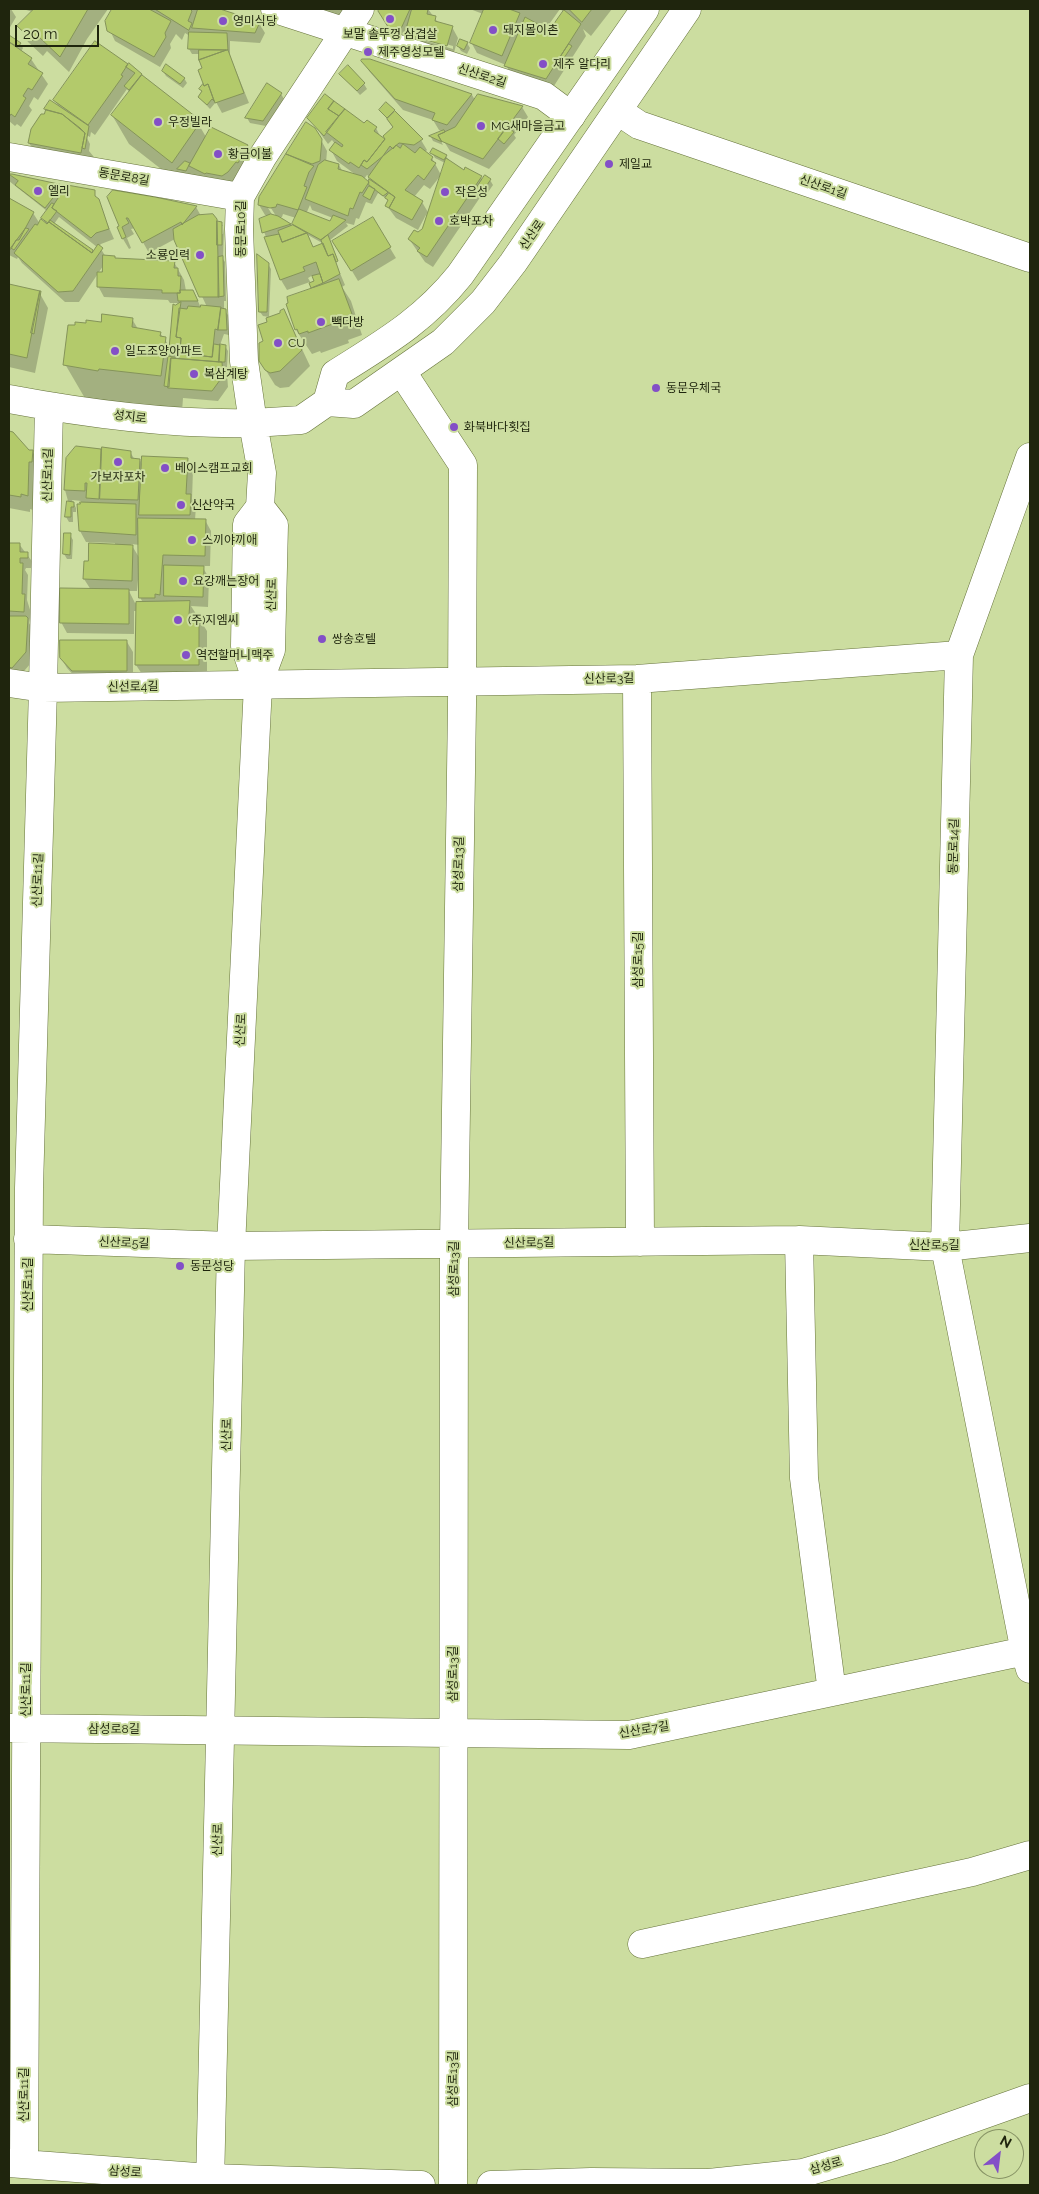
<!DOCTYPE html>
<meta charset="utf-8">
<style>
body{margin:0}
#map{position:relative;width:1039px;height:2194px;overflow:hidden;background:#ccdda0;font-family:Raleway,sans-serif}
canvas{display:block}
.frame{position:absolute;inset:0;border:10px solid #1f250d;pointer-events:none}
.north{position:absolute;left:974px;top:2129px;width:50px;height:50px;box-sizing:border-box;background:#ccdda0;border:1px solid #879365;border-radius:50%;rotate:29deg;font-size:14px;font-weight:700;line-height:20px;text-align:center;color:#1f250d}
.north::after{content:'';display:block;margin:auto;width:18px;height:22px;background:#834fc7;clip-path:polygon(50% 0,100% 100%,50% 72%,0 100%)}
.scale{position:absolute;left:15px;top:25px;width:84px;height:22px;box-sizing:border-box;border:2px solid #1f250d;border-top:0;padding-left:6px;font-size:15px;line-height:18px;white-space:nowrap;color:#1f250d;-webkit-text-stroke:4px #ccdda0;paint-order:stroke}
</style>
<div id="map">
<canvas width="1039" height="2194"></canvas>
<div class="frame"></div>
<div class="north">N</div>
<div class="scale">20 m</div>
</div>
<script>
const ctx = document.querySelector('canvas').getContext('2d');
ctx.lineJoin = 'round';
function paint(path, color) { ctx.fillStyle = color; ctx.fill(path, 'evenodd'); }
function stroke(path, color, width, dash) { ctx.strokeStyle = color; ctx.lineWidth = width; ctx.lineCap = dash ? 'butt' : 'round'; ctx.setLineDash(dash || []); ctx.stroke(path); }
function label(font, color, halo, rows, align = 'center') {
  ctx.font = font + ' Raleway,"Noto Sans KR",sans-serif'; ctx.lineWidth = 4; ctx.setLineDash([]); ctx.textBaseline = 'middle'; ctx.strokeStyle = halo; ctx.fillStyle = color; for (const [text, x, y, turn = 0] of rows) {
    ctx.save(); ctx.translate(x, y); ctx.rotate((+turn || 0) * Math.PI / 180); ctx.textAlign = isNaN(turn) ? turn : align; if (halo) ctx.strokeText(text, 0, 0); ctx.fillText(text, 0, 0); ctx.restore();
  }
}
const shadow = new Path2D(`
 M9,9H11L16,17L9,29Z
 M23,9H108L87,39L69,72L47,51L43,56L28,42L19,26L33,12Z
 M114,9H216L259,23L265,33L260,43L230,41V56L249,103L222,113L216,102L210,109L199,97L203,92L201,89L205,84L204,69L200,54H192L189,49L190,36L185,33L182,40L176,34L170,44L171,48L160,67L115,41L106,22Z
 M319,9H351L335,17Z
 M381,9H428L439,24L452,27L458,38L453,56L412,44L408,37L405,43L397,40L380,12ZM413,35L453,46V49L413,37Z
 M470,9H612L591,36L583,29L586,36L552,89L512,77L506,65L477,53L471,42L483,14ZM560,9L564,12L549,32L545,30Z
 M9,36L20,44L23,48L21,52L31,59L48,84L38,100L34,97L29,106L32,110L21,127L17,124L15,126L9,121Z
 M95,42L141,75L195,118L206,137L247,146L253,156L234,183L188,190L129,144L112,115L130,93L127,89L95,135L91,132L90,137L85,134L90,144L89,151L94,157L93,159L35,153L29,143L47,112L46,109L59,107L54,100Z
 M467,43L470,48L467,54L461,51L458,46Z
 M370,61L472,95L475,100L479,95L522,107L528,117L514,135L516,138L489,169L450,151L440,135L438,136L443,145L433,141L431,137L443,132L439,130L433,120L403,110L369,71L363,62Z
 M163,71L184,78L187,83L183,88L166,76Z
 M341,74L364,84L367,89L360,95Z
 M281,94L284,99L266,126L250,123L247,118Z
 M326,96L364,125L376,128L381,138L389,144L393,128L381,110L386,104L421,140L427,150L425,152L432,158L441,175L430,189L424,185L414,197L422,202L429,214L445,163L435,158L432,153L446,156L449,161L465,172L481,177L483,181L490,180L493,185L484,198L481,196L433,267L425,262L409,239L423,230L427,213L418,230L396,218L387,206L389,202L387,199L378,193L372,204L366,202L359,219L356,218L354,225L346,223L348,226L330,240L337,258L334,259L345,285L342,287L351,301L362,335L348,340L349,343L321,353L320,351L312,354L296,330L288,304L313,289L310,282L287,290L281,280L260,220L269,216L265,215L259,205L260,198L307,124L321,140L327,151L326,163L339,165L344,174L356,175L337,161L331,150L335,144L332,140L328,144L309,118ZM367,175L370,177L371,187L364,179ZM267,202L276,216H273L265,203ZM310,205L312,210L333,218L330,223L306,214ZM283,214L296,218L293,225L277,218L282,217ZM308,235L324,244L313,248ZM313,275L315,281L311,283L308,278Z
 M9,175L62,186L64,190L93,191L114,239L101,244L99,246L106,257L115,259L174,262L184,280L186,291L196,296L200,306L207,307L175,239L149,253L135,228L131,229L134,234L127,238L131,248L129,249L123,239L120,226L108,198L196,207L201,216L221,223L223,226H220L221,234H223L224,228L223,259L225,262L226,301H224V310L228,315L229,335L224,334L220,345L225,346L228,351L227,367H223L227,374L228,387L218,401L183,398L182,412L86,400L65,364L102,323L132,319L138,329L160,333L170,347L175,307L181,303H170L168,300L104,297L98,286L103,266L79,302H65L22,263L18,257L17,259L9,255V198L33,213L40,224L46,225L43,219L47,211L9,181ZM59,217L97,247L93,253L54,224ZM175,354L181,355L178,360Z
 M372,218L396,258L358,281L334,241Z
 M268,264L271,269L269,317L263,316L260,312Z
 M9,285L39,292L48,308L35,373L9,367Z
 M284,311L310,366L289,387L280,388L275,385L260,361L268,323Z
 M9,433H13L28,451H32L42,467L36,511L30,509V512L9,508Z
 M77,448H95L100,450L103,455L130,452L135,460H140L143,466L187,459L193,470L192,499L196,506L195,520H205L211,531L210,566H202L209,578L208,607L191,606L207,631V680H146L136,665L137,611H134V634L67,633L61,622L91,590L84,579L89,563L115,546V543L86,542L80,531L81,501L72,500L76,508V512H73V522H69L66,517L68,501L65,490ZM131,544L140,545V559ZM138,580H140V597L143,603H135L129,591H137Z
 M70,535L73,540L72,559H67L64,554Z
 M9,544H19L34,564L33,568H26L25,570L28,575L27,600L31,613L29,623L33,630L31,663L18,678L9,676Z
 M127,642L133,652V681H79L67,668L61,658Z`);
const building = new Path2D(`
 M34,9H88L60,57L38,36L33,41L17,26Z
 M112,9H149L171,21L165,33L166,37L154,57L107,31L105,21Z
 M155,9H190L192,11L188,21L192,23L189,30Z
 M198,9H220L260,22L255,33L192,28Z
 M380,9H410L399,33L390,30L378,11Z
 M412,9H428L427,14L436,16L435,21L453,26L447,46L405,34Z
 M484,9H509L520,13L502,56L470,43Z
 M569,9H592L582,22Z
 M564,10L581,24L546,79L504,66L525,17L549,30Z
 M189,32L227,33L228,50L188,49Z
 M9,35L21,43L18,47L9,42Z
 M460,39L468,42L464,50L457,46Z
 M95,41L128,64L121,75L123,76L88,125L53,100Z
 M9,42L32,58L28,64L43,73L32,90L28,88L23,96L26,98L15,117L11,114L9,117Z
 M569,44L572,46L562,61L559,59Z
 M199,50H226L199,60Z
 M228,50L244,93L215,103L208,84L204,86L198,70L202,68L199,60Z
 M362,59H370L472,94L447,125L432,120L435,113L395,99L361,61Z
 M129,63L142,74L129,90L124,86L135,73L126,67Z
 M166,64L185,78L180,84L162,71Z
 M348,65L365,83L357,91L339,74Z
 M142,75L196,117L197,127L172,163L111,115Z
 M267,83L282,93L263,121L245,118Z
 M203,84L204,86L208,84L214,101L212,99L207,105L198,97L202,91L199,89Z
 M325,94L334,101L328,109L339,116L324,136L307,118Z
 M478,94L523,106L483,159L441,141L438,135L455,127Z
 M50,100L89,126L85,149L82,148L85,133L80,128L62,114L44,109Z
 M334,101L345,109L339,116L328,109Z
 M386,102L395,110L387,118L379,110Z
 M345,109L364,123L367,120L377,127L374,131L385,139L367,162L364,160L359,168L350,162L349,164L329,150L335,142L342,147L343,145L326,132Z
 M46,110L62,114L85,133L81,153L28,143L31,129L41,114H44Z
 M395,111L423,139L414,145L399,143L367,169L361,165L364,160L367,162L385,139L383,136L393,127L387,119Z
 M306,122L315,128L322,139L320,161L312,164L286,154Z
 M211,127L248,145L238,163L236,162L228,172L222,176L206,173L205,174L189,166Z
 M507,127L514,132L504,144L498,139Z
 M444,130L445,132L438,135L442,142L429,136Z
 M403,144L415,153L420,147L433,157L431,160L436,163L424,180L418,175L405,190L423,201L412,220L389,208L395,197L368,177L390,146L393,149L396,145L400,148Z
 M433,148L447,155L444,160L430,153Z
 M286,154L314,166L309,172L304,186L307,187L298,210L277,204L276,207L270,208L258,205L259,197Z
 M446,158L464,170L465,167L482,176L427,257L417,251L420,248L408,239L414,230L418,232L422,229Z
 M325,160L339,164L338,169L362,176L369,182L362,193L360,192L353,209L350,208L348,216L305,199L318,165Z
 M185,161L190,163L186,171L177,169Z
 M9,174H12L63,185L45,208L15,185L18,181Z
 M485,175L491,179L481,194L475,190Z
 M369,179L388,192L386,194L383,196L369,185Z
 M67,185L95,190V196L99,199L109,229L96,233L91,238L52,208Z
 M369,186L375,189L370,200L363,196Z
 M113,190L155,197L197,206L182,225L181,222L142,243L128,218H126L129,223L122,227L126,237L122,239L117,227L119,226L107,197Z
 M389,193L395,197L389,208L385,206L388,200L385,198Z
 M9,198L34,212L19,240H16L11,249H9Z
 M52,203L54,204L52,208L57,211L48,223L41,218Z
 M299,209L330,221L333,215L346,220L321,240L292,224Z
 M213,214L217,219L219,297H199L174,240L173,229L198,215Z
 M271,214L278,216L291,224L262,233L259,219Z
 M373,217L391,247L351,271L332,241Z
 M41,219L47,224L49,222L92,253L98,244L103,248L73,291L58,292L14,253L35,224L37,225Z
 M50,220L93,250L92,253L49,222Z
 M217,221L222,222V245H217Z
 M293,225L307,233L282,242L278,231Z
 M26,228L29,229L14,250L11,248Z
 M307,233L313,247L323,243L328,256L333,254L340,274L323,283L316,262L303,267L305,271L280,280L264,237L279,234L282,242Z
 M328,235L338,261L336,262L333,254L328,256L322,243L321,240Z
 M257,254L269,263L267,312H259Z
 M103,255L115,256V258L175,261L174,268H178V276H181L180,293H162V290L97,287V272H102Z
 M223,256L224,296L218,297V257Z
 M320,274L323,283L311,288L309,283L314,281L312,276Z
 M339,279L352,314L337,319L338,322L308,333V331L299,334L297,329L295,330L286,304L288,303L287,297Z
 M9,284L40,291L27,358L9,354Z
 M180,290H193L198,301H178L177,293H180Z
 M40,291H41L34,334L31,333Z
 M181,302L176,337L181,338L180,350L169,349L173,304L175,305Z
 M201,305L221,307L218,330L215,329L212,357L180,353L181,338L176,337L179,308L187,309L188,306L200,307Z
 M221,308L226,309L227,330H218Z
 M284,309L302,350L280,371L270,373L265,370L259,361V343L263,341L258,325L267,322L266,318L280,313V311Z
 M102,314L133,318L132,327L161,332L160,336L166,337L161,376L99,369L98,371L63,365L68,325H75V322L86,323V320L101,322Z
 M214,344L220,345L219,362L171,358L169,387L164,386L168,356L179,358L180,353L212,357Z
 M220,344L226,345L225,362H219Z
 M171,358L222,362L223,376L212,391L168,388Z
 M9,431L13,432L29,450H33L32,462H29L28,496L21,494V497L9,495Z
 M76,446L101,449L99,499L86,498L87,483H85V491L64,490L66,458Z
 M102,447L131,451V458L140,459L138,500L100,499Z
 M142,456L188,458L186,494H191L190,515H139Z
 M67,501L74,502V507H71V517H65Z
 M80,502L136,504V535L79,531L77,504H80Z
 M138,518L206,519L205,556L163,555L160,595L155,594V598H139Z
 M64,533H71L70,555L63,554Z
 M9,543H20V552H28V558H20V563H23L22,594H25L24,612L9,611Z
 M89,543L133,545L132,581L83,579L84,561H88Z
 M164,565L204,566L203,597L164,596Z
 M60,588L129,589V624L60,623Z
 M190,601L189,615L199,614V665H135L136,602Z
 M9,616H26L28,618L26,652L12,668L9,667Z
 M60,640H127V671H72L60,658Z`);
const minor = new Path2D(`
 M275,9L544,96L571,116
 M618,111L639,125L1030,258
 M9,157L240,197
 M402,372L463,465L462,705L454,1244L453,2185
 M9,399C89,414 171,425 253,423L244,361L239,229L240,197L263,156L360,9
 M1030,457L959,655L945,1247L1025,1652L1030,1669
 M637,679L640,1242
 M9,683L43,688L637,679L959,655
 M28,1239L231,1246L799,1240L945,1247L1030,1238
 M799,1240L804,1478L832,1692
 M9,1728L629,1735L1030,1650
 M642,1944L972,1872L1030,1855
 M9,2163L210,2178L421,2185
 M24,2164L29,1188L43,688L49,406
 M491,2185L591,2182L709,2183L803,2173L889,2148L1030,2098`);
const major = new Path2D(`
 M327,402L335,374C384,343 423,321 460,275L645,9
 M258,685L245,646L247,524L260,507L262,473L253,423L301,420L327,402L354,404L443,342L483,302L513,263L687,9
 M210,2185L231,1246L258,685L271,650L274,525L260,507`);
const markers = [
 [390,19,5,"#834fc7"],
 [223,21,5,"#834fc7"],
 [493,30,5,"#834fc7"],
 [368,52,5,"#834fc7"],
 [543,64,5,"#834fc7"],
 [158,122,5,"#834fc7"],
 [481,126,5,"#834fc7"],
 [218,154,5,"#834fc7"],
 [609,164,5,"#834fc7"],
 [38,191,5,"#834fc7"],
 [445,192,5,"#834fc7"],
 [439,221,5,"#834fc7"],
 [200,255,5,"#834fc7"],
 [321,322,5,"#834fc7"],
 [278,343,5,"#834fc7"],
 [115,351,5,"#834fc7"],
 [194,374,5,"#834fc7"],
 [656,388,5,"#834fc7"],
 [454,427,5,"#834fc7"],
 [118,462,5,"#834fc7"],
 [165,468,5,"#834fc7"],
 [181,505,5,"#834fc7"],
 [192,540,5,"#834fc7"],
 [183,581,5,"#834fc7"],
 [178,620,5,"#834fc7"],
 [322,639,5,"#834fc7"],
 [186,655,5,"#834fc7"],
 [180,1266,5,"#834fc7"]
];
const poiNames = [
 ["영미식당",233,21],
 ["돼지몰이촌",503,30],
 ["보말 솔뚜껑 삼겹살",390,34,"center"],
 ["제주영성모텔",378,52],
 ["제주 알다리",553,64],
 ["우정빌라",168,122],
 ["MG새마을금고",491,126],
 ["황금이불",228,154],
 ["제일교",619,164],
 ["엘리",48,191],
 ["작은성",455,192],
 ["호박포차",449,221],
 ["소룡인력",190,255,"right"],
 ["빽다방",331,322],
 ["CU",288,343],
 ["일도조양아파트",125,351],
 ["복삼계탕",204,374],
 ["동문우체국",666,388],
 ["화북바다횟집",464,427],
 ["베이스캠프교회",175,468],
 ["가보자포차",118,477,"center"],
 ["신산약국",191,505],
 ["스끼야끼애",202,540],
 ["요강깨는장어",193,581],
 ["(주)지엠씨",188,620],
 ["쌍송호텔",332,639],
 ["역전할머니맥주",196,655],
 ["동문성당",190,1266]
];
const streetNames = [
 ["신산로2길",482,76,18],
 ["동문로8길",124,177,10],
 ["신산로1길",823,187,19],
 ["동문로10길",241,229,-90],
 ["신산로",532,235,-55],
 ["성지로",130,417,6],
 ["신산로11길",48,475,-89],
 ["신산로",272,595,-89],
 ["신산로3길",609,679,-1],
 ["신선로4길",133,687,-1],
 ["동문로14길",954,846,-89],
 ["삼성로13길",459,864,-89],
 ["신산로11길",38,880,-88],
 ["삼성로15길",638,960,-90],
 ["신산로",241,1030,-87],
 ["신산로5길",124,1243,2],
 ["신산로5길",529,1243,-1],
 ["신산로5길",934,1245],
 ["삼성로13길",454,1269,-90],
 ["신산로11길",28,1285,-90],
 ["신산로",227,1435,-89],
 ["삼성로13길",453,1674,-90],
 ["신산로11길",26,1690,-90],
 ["삼성로8길",114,1729],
 ["신산로7길",644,1730,-9],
 ["신산로",218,1840,-89],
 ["삼성로13길",453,2079,-90],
 ["신산로11길",24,2095,-90],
 ["삼성로",826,2166,-16],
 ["삼성로",125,2172,4]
];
paint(shadow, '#0003');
paint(building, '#b3ca6b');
stroke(building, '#849359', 1);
stroke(minor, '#66733b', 29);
stroke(major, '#66733b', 29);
stroke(minor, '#fff', 28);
stroke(major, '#fff', 28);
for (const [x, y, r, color] of markers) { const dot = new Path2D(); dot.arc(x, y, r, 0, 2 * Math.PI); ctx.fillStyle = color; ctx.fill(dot); stroke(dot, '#ccdda0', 2); }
label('12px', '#1f250d', '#ccdda0', poiNames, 'left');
label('12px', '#1f250d', '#ccdda0', streetNames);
</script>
